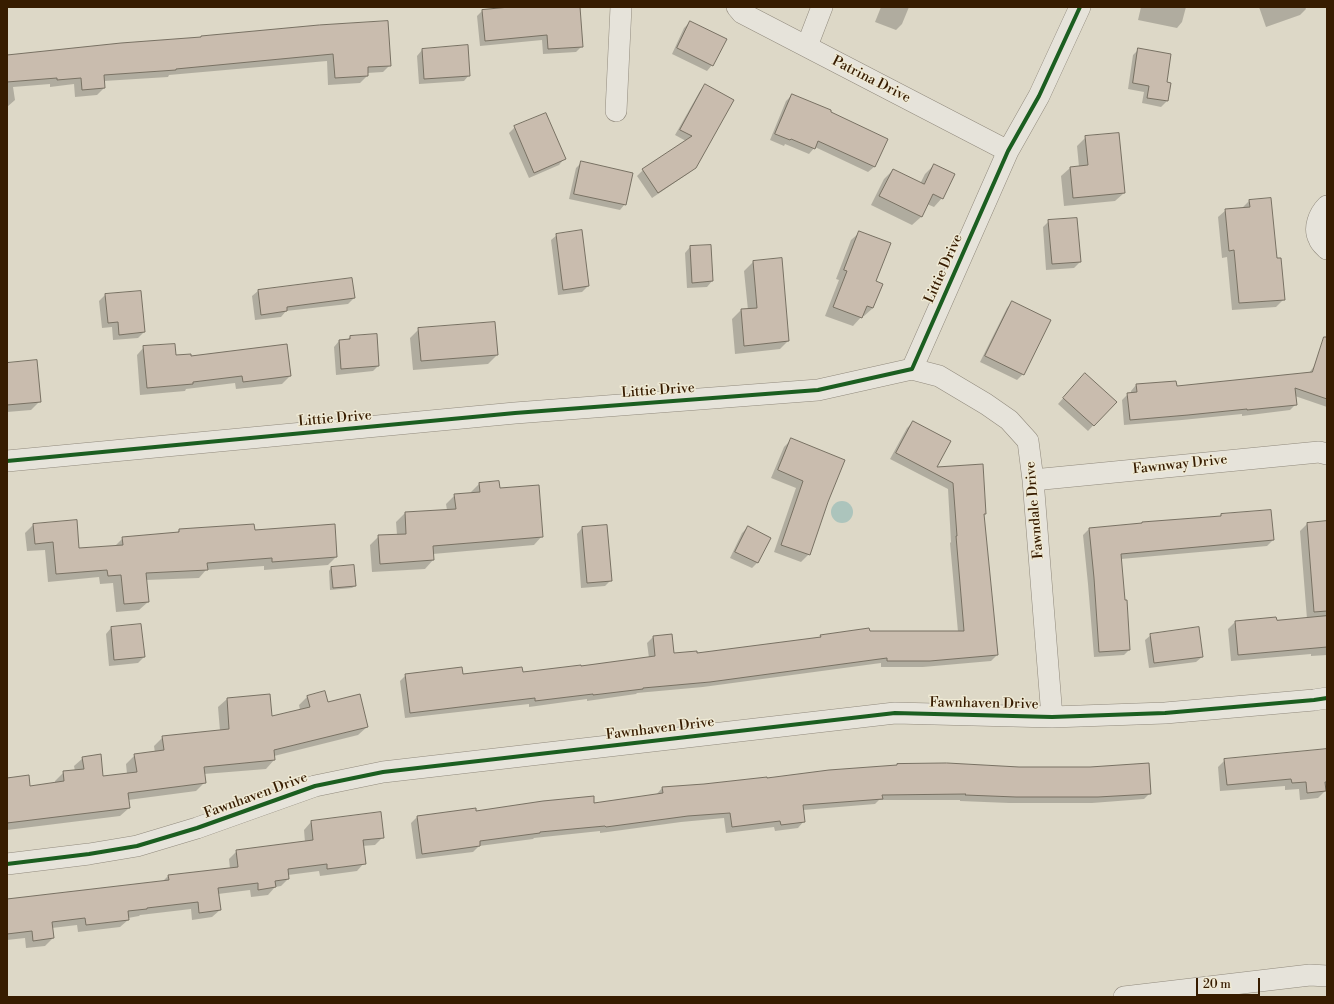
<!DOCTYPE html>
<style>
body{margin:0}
#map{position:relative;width:1334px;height:1004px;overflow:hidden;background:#ddd8c7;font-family:"Libre Bodoni",serif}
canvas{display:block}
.frame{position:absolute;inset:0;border:8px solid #371c00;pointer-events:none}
.scale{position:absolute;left:1196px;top:978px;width:64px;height:18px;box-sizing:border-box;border:2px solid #371c00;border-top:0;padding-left:5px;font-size:12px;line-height:14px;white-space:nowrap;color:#371c00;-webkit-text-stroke:3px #efead5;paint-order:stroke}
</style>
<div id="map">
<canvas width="1334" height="1004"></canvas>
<div class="frame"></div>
<div class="scale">20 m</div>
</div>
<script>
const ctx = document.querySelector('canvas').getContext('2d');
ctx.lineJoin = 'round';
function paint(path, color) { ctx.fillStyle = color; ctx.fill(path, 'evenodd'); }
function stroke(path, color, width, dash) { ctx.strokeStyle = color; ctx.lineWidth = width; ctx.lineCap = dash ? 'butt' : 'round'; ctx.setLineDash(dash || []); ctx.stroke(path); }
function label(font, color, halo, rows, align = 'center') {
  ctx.font = font + ' "Libre Bodoni",serif'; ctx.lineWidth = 3; ctx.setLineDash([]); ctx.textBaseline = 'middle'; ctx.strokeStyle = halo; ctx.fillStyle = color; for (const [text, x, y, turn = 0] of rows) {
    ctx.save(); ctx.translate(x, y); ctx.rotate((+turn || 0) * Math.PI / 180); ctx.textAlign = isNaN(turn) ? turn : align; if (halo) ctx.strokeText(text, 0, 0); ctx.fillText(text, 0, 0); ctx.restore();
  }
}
const water = new Path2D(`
 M831 512a11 11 0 1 1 22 0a11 11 0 1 1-22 0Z`);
const shadow = new Path2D(`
 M522,7H579L582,46L576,52L543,54L542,40L480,46L477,16L483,10Z
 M881,7H909L902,24L896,30L875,22Z
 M1141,7H1186L1182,22L1177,28L1138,20Z
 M1259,7H1305L1306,9L1300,15L1266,27Z
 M690,22L712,65L707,71L672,54L684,28Z
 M319,26L390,65L383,72L367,73V76L360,83L328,85L327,61L169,75L168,77L104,81V88L97,95L75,97L74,84L50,87V84L13,87L15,100L7,107V56Z
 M1139,49L1166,83L1170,84L1167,101L1161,107L1142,103L1144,92L1128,89L1133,55Z
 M422,50L469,75L464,81L419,84L417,56Z
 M705,86L695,167L689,173L652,198L637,176L643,170L686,141L675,135L700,91Z
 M792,95L874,167L868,172L815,147L809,154L785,144L784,146L770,140L786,101Z
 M515,127L564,159L559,165L529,178L509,133Z
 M1086,137L1124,193L1115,201L1064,206L1061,176L1070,168L1079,167L1077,146Z
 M582,162L625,204L620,210L569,199L576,168Z
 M934,165L942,198L934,207L927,204L921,217L912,225L871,205L884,179L893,170L920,184L925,174Z
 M1249,201L1276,260L1284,299L1276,307L1232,310L1227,257L1222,258L1218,217L1226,210L1242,208Z
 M1076,219L1080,262L1074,268L1046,270L1043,227L1049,221Z
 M860,232L875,282L873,308L864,316H862L853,326L825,316L839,280L836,279L851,240Z
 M557,235L588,286L582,292L558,295L551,240Z
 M690,247L712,281L707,287L687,288L685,253Z
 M781,259L788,341L780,349L735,354L732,319L741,310H748L744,271L753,262Z
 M258,291L354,298L348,304L286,311L281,317L255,320L252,296Z
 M105,295L144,332L138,338L113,340L112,327L102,328L99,301Z
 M1012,302L1023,374L1017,380L980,362L1007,308Z
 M419,329L497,355L488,364L413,370L410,338Z
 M350,337L378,366L373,371L336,375L334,347L339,341L347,340Z
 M144,347L175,357H190L290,376L282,384L236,389L235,383L186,389L185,391L140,395L137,355Z
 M7,364L40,401L31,410L7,412Z
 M1315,365L1327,369V407L1295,396L1296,404L1290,410L1242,416V414L1182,420L1124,425L1122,400L1128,394H1131V391L1136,385L1176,387L1309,373Z
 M1079,380L1115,402L1088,431L1058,404Z
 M913,422L935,469L982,465L985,514L983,516L997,655L991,661L923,667H881V663L703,687L637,693L636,694L587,701V699L529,707V704L405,718L400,681L406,675L462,676L522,673L649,658L647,643L653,637L673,654H696L818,638L821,636L869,632H958L950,543L951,542L948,489L890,459L907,428Z
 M792,439L827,501L809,554L801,562L774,552L796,488L771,478L784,447Z
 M479,484L499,489L542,536L534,545L433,554V560L425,569L372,572L370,545L379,536L397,535L396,522L405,513L447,510L446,504L455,495L471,494V492Z
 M1221,515L1273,540L1267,546L1121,559L1129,650L1124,655L1094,657L1088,584L1083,535L1089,529L1219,517Z
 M1327,522V655L1311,656V654L1231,661L1228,629L1235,622L1276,621L1307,619L1300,531L1307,524Z
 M33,525L78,549L115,546L123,538L176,534L179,530L254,531L336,557L328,565L264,570V566L206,570L199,578L146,580L148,602L139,610L116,612L113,583L100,584L99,577L48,582L45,550L27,551L25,533Z
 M748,527L757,563L752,568L730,558L742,533Z
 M582,528L611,580L605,586L581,588L577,534Z
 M331,568L355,586L352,588L330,590L329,571Z
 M111,628L144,657L138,663L109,666L106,634Z
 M1151,635L1202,657L1196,662L1149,668L1145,640Z
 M308,696L327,703L367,727L358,735L274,756V760L266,769L204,774L205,782L196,791L128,800L129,808L120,816L7,830V779L29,787L55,783V781L64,772L75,771L74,766L83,758L103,777L127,774L126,764L135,755L155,753L154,746L163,737L220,731L218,707L227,699L271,717L300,710L299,705Z
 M1327,750V788L1325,789V791L1318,798L1300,800L1299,789L1285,790V786L1220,791L1218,767L1225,760Z
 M766,779L1150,793L1144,799L1092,803H1009L960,801V800H879L875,804L803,810L804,821L798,828L775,831L774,827L726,833L724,818L681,822L600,833V831L534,838L533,839L479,846L473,852L416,859L411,823L417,817L593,804L656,795L662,788Z
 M311,822L383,837L375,845L362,846L364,863L357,871L320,876L319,871L288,875V879L281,886L275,887L268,895L251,897L250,890L218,894L220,910L212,917L192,920L191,909L140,915L139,916L128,918V920L120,927L78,932L77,925L52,928L53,938L45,946L26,948L25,938L7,940V900L162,882L168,876L230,869L229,859L237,851L305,842L304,830Z`);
const building = new Path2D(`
 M510,7H580L583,47L548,49L547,35L485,41L482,10Z
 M388,21L391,66L368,67V76L335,78L333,54L176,69V70L104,75L105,88L82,90L81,78L57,80V78L7,82V55L121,43L201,37V36L319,25Z
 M690,21L727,39L713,66L677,48Z
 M468,45L470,76L424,79L422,49Z
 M1138,48L1171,54L1167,82L1171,83L1168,101L1147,98L1149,86L1133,83Z
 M705,84L734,100L696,168L658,193L642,169L692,136L680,130Z
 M792,94L831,110V112L888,139L875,167L818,141L815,149L791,139L790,140L775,134Z
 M546,113L566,159L534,173L514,126Z
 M1119,133L1125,193L1073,198L1070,167L1088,165L1085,136Z
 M581,161L633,173L626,205L574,194Z
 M934,164L955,174L943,199L933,194L922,217L879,196L893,169L924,184Z
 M1271,198L1277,258H1281L1285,300L1239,303L1234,250L1229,251L1225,209L1250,207L1249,200Z
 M1077,218L1081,262L1052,264L1048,220Z
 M582,230L589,286L563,290L556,234Z
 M859,231L891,243L876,281L883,284L873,308L867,306L862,318L833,307L847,271L844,270Z
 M711,245L713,281L692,283L690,246Z
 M782,258L789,341L744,346L741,309L757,308L753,261Z
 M352,278L355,298L287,307V311L261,315L258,290Z
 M141,291L145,332L119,335L118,322L108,323L105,294Z
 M1012,301L1051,320L1024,375L985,356Z
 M495,322L498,355L421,361L418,328Z
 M377,334L379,366L341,369L339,340L350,339V336Z
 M1324,337H1327V399L1295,388L1297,405L1247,410V409L1188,415L1130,420L1127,393L1137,392L1136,384L1176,381L1177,386L1312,372Z
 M175,344L176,355L191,354V356L287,344L291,376L243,382L242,376L193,382V384L147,388L143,346Z
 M37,360L41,402L7,405V363Z
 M1085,373L1117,402L1094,426L1063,398Z
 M913,421L951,441L937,467L983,464L986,514H984L998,655L930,661H887V658L710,682L643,688V689L593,695V694L535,701V698L410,713L405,674L462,667L463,674L522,667L523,672L581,665V666L655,656L653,636L672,634L674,653L697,651V653L821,637L820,635L869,628L870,631H964L956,536H957L953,483L896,453Z
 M791,438L845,460L828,502L810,555L781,545L803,481L778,470Z
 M499,481L500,488L539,485L543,537L433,546L434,560L380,564L378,535L406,534L405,512L456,509L454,494L480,492L479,483Z
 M1271,510L1274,540L1121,554L1125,600H1127L1130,650L1099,652L1094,578L1089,528L1142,523V522L1221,516V514Z
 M77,520L79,548L123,545L122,537L179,532V529L254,524L255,530L335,524L337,557L272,562V558L207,563L208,570L146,573L149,602L124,604L121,575L108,576L107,570L56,574L53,542L35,544L33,524Z
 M1327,521V611L1314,612L1307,523Z
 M607,525L612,581L587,583L582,527Z
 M748,526L771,538L758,563L735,552Z
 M354,565L356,586L333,588L331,567Z
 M1327,616V647L1238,655L1235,621L1276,617L1277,620Z
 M141,624L145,657L114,660L111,627Z
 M1199,627L1203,657L1154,663L1150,634Z
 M325,691L328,702L360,694L368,727L274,750L275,760L204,767L206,783L128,793L130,808L7,823V778L29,775L30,786L64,781L63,771L84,769L82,757L101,754L103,776L137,772L134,754L164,750L162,736L229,729L227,698L270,694L272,716L310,707L307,696Z
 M1327,749V782H1325L1326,791L1307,793L1306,782L1292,783L1291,779L1227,785L1224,759Z
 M947,763L1019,767H1090L1149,763L1151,794L1098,797H1016L965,795L966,794L882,795L883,799L803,805L805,822L781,825L780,821L732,827L730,813L688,816L606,827L605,826L540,832V833L480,841V846L422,854L417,816L476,808V811L543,801L594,796V803L663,793L662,787L704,784L767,777V778L829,770L897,765V764Z
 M381,812L384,838L363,840L366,864L327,869V864L288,869L289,879L275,881L276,887L258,890V883L218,888L221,910L199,913L198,902L147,908V909L128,911L129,920L86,925L85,918L52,922L54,938L33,941L32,931L7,934V899L169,880L168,875L238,867L236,850L313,840L311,821Z`);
const minor = new Path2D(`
 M737,7L742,13L1008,151
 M807,46L822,7
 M616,111L621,7
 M1327,206C1319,214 1313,228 1319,239C1320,243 1324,246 1327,249
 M912,369L939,376L986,404L1009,420L1028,441L1033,480L1052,717
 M7,461L515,413L818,390L912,369L1008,151L1039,96L1080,7
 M1033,480L1319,452L1327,454
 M7,864L89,854L137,846L197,828L315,786L383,772L895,713L1052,717L1165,713L1314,700L1327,698
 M1124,997L1310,975L1327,976`);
const cycleway = new Path2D(`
 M7,461L515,413L818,390L912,369L1008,151L1039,96L1080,7
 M7,864L89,854L137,846L197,828L315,786L383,772L895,713L1052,717L1165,713L1314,700L1327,698`);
const streetNames = [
 ["Patrina Drive",871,80,27],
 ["Littie Drive",944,269,-66],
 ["Littie Drive",658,391,-4],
 ["Littie Drive",335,419,-5],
 ["Fawnway Drive",1180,465,-6],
 ["Fawndale Drive",1035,510,-95],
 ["Fawnhaven Drive",984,704,1],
 ["Fawnhaven Drive",660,729,-7],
 ["Fawnhaven Drive",256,796,-20]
];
paint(water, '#acc4bc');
paint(shadow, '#0003');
paint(building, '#c9bcae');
stroke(building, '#787163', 1);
stroke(minor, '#918a7d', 22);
stroke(minor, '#e6e3da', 21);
stroke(cycleway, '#1b5e20', 4);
label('14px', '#371c00', '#efead5', streetNames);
</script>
